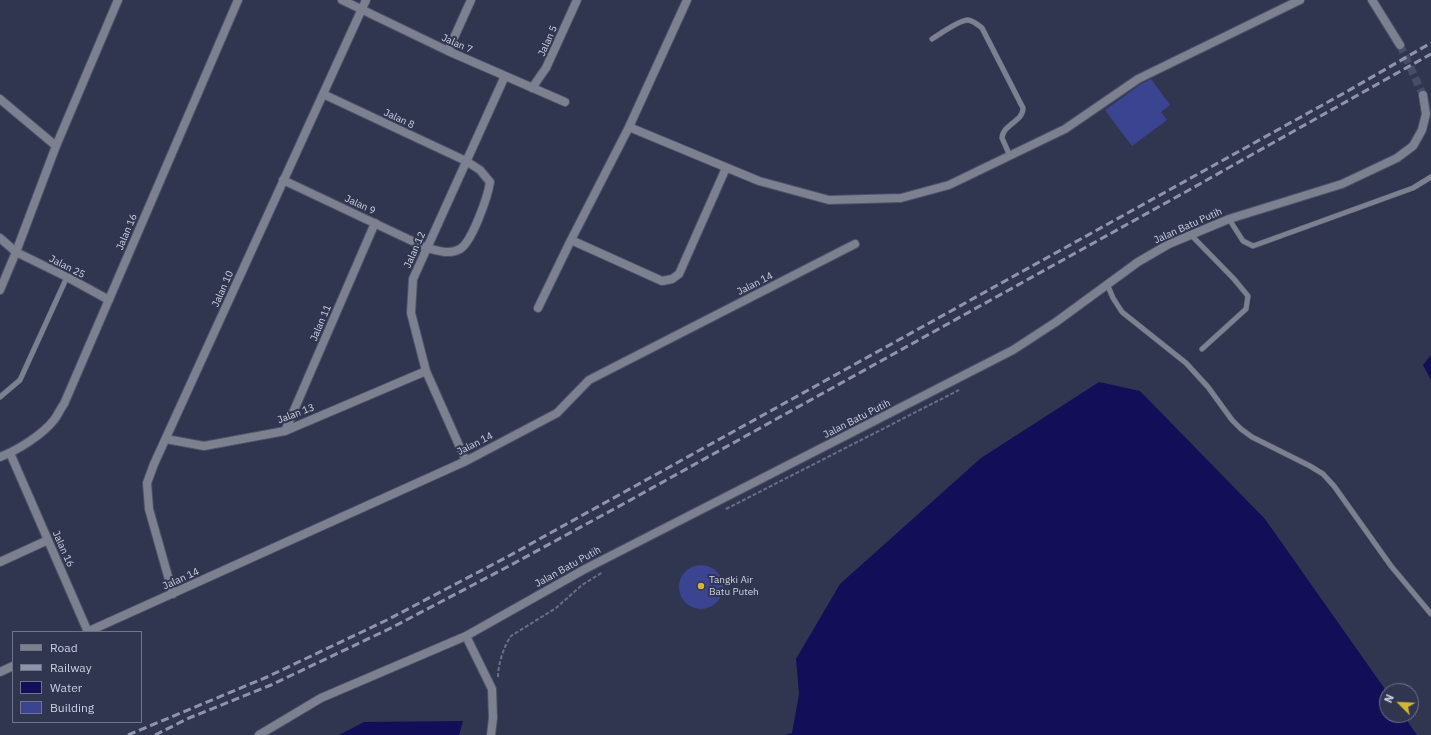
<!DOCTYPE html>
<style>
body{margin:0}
#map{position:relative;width:1431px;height:735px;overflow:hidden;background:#303650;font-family:"IBM Plex Sans",sans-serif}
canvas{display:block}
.legend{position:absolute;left:12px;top:631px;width:130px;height:92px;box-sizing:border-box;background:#303650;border:1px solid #6f748a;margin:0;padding:5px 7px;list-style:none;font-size:12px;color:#cdd1e2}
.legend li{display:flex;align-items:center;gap:8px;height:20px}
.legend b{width:20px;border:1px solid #6f748a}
.north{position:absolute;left:1379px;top:683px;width:40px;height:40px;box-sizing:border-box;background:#303650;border:1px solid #6f748a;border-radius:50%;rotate:294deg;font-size:11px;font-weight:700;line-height:16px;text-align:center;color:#cdd1e2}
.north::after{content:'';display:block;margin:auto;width:14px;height:18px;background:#d5b534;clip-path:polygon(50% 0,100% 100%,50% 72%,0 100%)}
</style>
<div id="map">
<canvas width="1431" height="735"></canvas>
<ul class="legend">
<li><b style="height:5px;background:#7d808e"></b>Road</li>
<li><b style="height:5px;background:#8f94a9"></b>Railway</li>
<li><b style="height:11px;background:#130e58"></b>Water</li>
<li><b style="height:11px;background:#3b4490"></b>Building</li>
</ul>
<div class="north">N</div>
</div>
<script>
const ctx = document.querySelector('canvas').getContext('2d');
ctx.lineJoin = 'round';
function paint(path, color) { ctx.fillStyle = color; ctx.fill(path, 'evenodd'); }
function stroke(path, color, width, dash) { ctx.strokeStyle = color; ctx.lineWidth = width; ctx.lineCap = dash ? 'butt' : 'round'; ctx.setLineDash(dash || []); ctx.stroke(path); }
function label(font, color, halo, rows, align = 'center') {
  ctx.font = font + ' "IBM Plex Sans",sans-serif'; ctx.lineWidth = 4; ctx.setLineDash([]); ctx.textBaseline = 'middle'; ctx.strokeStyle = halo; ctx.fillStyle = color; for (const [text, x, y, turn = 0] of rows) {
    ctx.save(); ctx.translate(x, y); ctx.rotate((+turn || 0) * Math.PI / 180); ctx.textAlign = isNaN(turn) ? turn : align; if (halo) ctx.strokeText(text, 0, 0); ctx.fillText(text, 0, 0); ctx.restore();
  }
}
const water = new Path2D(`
 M1431,355V380L1423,365Z
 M1099,382L1140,391L1265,519L1387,692V715H1403L1417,735H785L792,733L799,694L796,659L840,584L981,458Z
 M463,721L459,735H339L364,722Z`);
const building = new Path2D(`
 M1151,79L1170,105L1161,112L1167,120L1132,146L1105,110L1141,84Z
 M679 587a22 22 0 1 1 44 0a22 22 0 1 1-44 0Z`);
const minorTunnel = new Path2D(`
 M1400,45L1423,95`);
const path = new Path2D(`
 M726,509L959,390
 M498,677C498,664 504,646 511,636L556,608L582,585L603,572`);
const service = new Path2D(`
 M932,39C940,34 959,20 968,20C974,21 978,25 982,28L1023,108C1023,122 1003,124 1002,138L1010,156
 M1229,219L1243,241L1253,246L1413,188L1431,177
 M1191,235L1234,279L1248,296L1246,309L1202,349
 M1107,284L1113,298L1122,312L1186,363L1208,387L1232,420L1241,429L1252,437L1310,466L1323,474L1334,486L1391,566L1431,614
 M0,397L20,380L67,277`);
const minor = new Path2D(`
 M342,0L448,51L565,102
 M1372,0L1400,45
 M448,51L471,0
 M532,88L546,68L577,0
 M0,99L56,146
 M629,127L759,181L829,200L901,198L949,185L1065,129L1138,79L1300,0
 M283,180L427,248C439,251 449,255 460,249C472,242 488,196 490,182L480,170L466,161L323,94
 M0,238L16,252L67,277L109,300
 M571,240L662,281L672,279L679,274L726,168
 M0,290L16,252L56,146L118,0
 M538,308L571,240L629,127L687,0
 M285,431L375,223
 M166,439L204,446L285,431L426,371
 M10,453L88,632
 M0,457C18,450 42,435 54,420C58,415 60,409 64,404L238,0
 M466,461L426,371L411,313L413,279L505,76
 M0,562L48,540
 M173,594L149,509L147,483L154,464L366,0
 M87,632L466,461L557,413L589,380L855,244
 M466,636L492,689L493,718L491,735
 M0,672L13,666
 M259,735L321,698L466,636L585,569L1013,350L1056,322L1138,262L1169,244L1229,219L1342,184L1397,158L1413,146L1422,130L1426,114L1423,95`);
const rail = new Path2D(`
 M128,735L267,677L387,620L507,557L1346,92L1431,43
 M155,735L189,718L271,685L391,628L509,566L625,503L1189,190L1431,54`);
const markers = [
 [701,586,4,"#d5b534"]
];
const streetNames = [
 ["Jalan 5",548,41,-66],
 ["Jalan 7",457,44,24],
 ["Jalan 8",399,119,25],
 ["Jalan 9",360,205,25],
 ["Jalan Batu Putih",1188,226,-24],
 ["Jalan 16",127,232,-67],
 ["Jalan 12",415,250,-66],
 ["Jalan 25",67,267,27],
 ["Jalan 14",755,284,-27],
 ["Jalan 10",223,289,-66],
 ["Jalan 11",321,323,-67],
 ["Jalan 13",296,414,-21],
 ["Jalan Batu Putih",857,419,-27],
 ["Jalan 14",475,444,-27],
 ["Jalan 16",63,549,66],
 ["Jalan Batu Putih",568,567,-29],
 ["Jalan 14",181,579,-24]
];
const poiNames = [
 ["Tangki Air",709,580],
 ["Batu Puteh",709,592]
];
paint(water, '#130e58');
paint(building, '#3b4490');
stroke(minorTunnel, '#484d66', 8, [8, 4]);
stroke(service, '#4c526a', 6);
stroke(minor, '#4c526a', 10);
stroke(path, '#6a6f86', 2, [4, 2]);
stroke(service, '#7d808e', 5);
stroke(minor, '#7d808e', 8);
stroke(rail, '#8f94a9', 3, [8, 4]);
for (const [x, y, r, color] of markers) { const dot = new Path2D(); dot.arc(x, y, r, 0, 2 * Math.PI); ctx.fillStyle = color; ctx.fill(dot); stroke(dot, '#303650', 1.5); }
label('10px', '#cdd1e2', '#303650', streetNames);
label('10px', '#cdd1e2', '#303650', poiNames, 'left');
</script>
